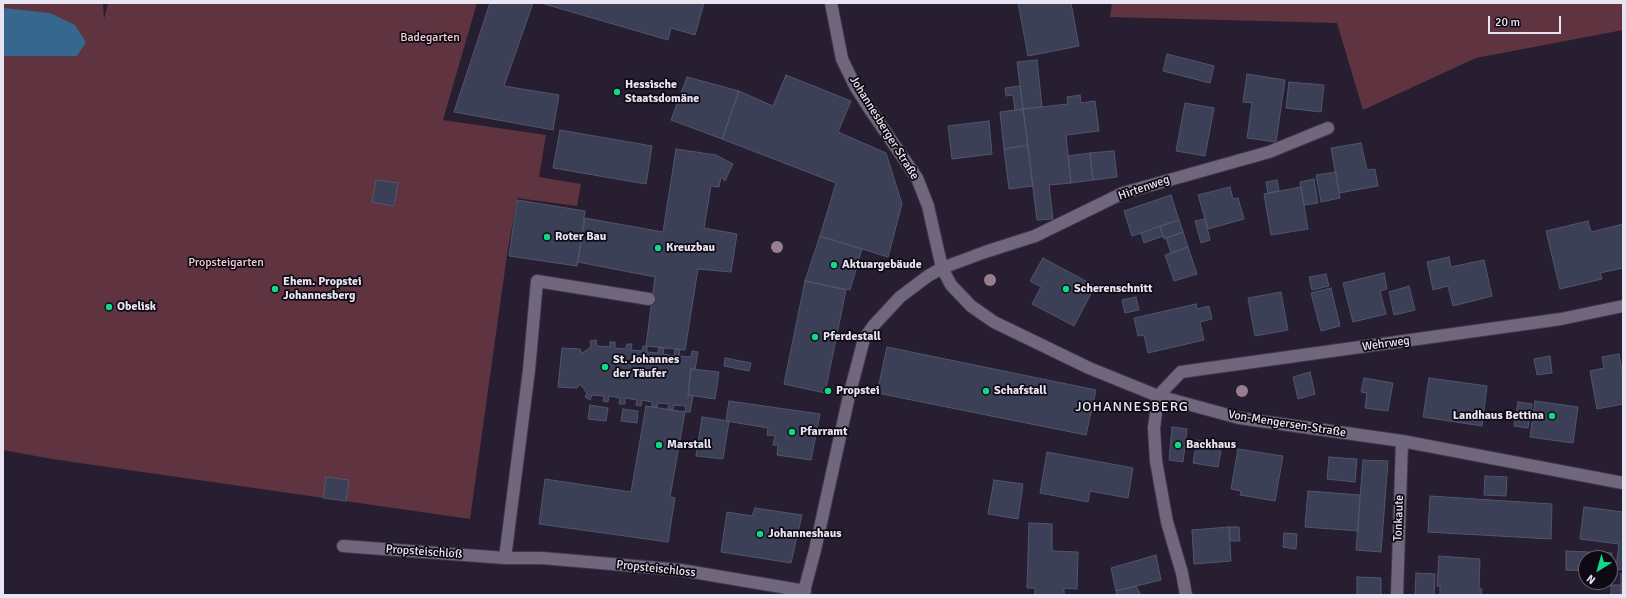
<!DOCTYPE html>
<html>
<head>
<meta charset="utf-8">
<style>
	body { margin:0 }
	#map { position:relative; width:1626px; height:598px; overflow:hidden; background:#271e32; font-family:Signika,sans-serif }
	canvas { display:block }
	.frame { position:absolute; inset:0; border:4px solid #e9e4f1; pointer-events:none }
	.north { position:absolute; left:1578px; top:550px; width:40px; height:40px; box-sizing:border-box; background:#0e0a13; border:1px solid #66616c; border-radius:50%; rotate:217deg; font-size:11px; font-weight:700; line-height:16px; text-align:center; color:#e9e4f1 }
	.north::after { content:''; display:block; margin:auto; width:14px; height:18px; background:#10d98a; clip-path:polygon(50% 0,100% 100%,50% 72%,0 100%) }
	.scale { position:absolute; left:1488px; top:16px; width:73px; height:18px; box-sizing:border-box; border:2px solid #e9e4f1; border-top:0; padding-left:5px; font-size:12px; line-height:14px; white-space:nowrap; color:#e9e4f1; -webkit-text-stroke:3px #0e0a13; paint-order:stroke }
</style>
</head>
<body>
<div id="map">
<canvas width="1626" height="598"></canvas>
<div class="frame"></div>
<div class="north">N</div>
<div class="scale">20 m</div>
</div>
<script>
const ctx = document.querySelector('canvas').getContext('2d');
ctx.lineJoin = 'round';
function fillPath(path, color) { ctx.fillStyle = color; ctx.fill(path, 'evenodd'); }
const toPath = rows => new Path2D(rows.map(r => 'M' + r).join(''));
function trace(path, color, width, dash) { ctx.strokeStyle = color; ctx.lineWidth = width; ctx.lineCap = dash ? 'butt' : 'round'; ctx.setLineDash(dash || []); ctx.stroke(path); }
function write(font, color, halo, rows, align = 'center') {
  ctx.font = font + ' Signika,sans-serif'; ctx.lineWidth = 3.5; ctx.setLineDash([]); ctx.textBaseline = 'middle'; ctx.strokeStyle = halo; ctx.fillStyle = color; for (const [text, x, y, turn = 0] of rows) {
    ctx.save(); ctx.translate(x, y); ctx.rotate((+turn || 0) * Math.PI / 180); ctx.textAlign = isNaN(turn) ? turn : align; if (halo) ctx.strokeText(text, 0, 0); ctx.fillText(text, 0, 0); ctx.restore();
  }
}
const green = toPath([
	[3,3,103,3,104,19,108,3,477,3,443,120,546,135,539,177,581,184,577,206,517,198,507,255,470,519,52,459,3,450],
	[1112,3,1623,3,1623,30,1476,58,1363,110,1337,23,1110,17]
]);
const water = toPath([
	[3,8,50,13,75,25,86,42,77,56,3,56]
]);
const building = toPath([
	[490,3,533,3,504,86,559,95,553,130,454,112,490,3],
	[541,3,704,3,695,35,671,28,668,40,541,3],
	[1018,3,1071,3,1079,46,1028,56,1018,3],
	[1167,54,1214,66,1210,83,1163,71,1167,54],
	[1037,60,1042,107,1023,109,1017,62,1037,60],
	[1247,74,1285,80,1276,142,1247,138,1252,103,1243,102,1247,74],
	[786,75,851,101,838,132,886,153,902,204,888,257,820,236,836,183,722,139,739,91,773,106,786,75],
	[687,77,739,91,722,139,671,120,687,77],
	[1289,82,1324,85,1321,112,1286,108,1289,82],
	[1020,86,1023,109,1015,110,1013,95,1006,96,1005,88,1020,86],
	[1080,95,1081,103,1095,101,1099,131,1066,135,1071,183,1049,185,1053,219,1037,220,1023,109,1068,104,1067,97,1080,95],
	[1185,103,1214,108,1205,156,1176,151,1185,103],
	[1023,109,1028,145,1004,149,1000,112,1023,109],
	[989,121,992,154,952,159,948,126,989,121],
	[560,130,652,146,646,184,553,168,560,130],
	[1361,143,1367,170,1375,169,1378,186,1339,193,1331,148,1361,143],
	[1028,145,1033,186,1009,189,1004,149,1028,145],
	[676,149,716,155,733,164,725,181,721,177,719,187,711,186,704,228,737,234,731,272,698,269,685,350,646,346,655,277,578,262,585,218,663,232,676,149],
	[1114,151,1117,177,1093,180,1090,153,1114,151],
	[1090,153,1093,180,1071,183,1068,156,1090,153],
	[1336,172,1340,198,1321,202,1316,175,1336,172],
	[1314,179,1318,203,1304,205,1300,182,1314,179],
	[376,180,398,183,394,206,372,202,376,180],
	[1277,180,1279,191,1268,193,1266,182,1277,180],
	[1230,187,1233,199,1238,198,1244,219,1208,229,1198,195,1230,187],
	[1301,187,1308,229,1271,235,1264,194,1301,187],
	[1171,195,1179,220,1132,236,1124,211,1171,195],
	[517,200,585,211,577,266,509,256,517,200],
	[1205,219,1210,240,1201,243,1195,221,1205,219],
	[1179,220,1183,232,1164,239,1160,226,1179,220],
	[1588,221,1591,232,1623,224,1623,268,1600,273,1602,279,1560,289,1546,231,1588,221],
	[1160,226,1163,236,1144,243,1141,233,1160,226],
	[1183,232,1188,247,1171,253,1166,238,1183,232],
	[820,236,862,249,850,290,805,281,820,236],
	[1188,247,1197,274,1174,281,1165,255,1188,247],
	[1449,257,1451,267,1484,260,1492,296,1453,306,1448,286,1433,290,1427,262,1449,257],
	[1043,258,1095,286,1074,326,1032,304,1041,287,1030,281,1043,258],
	[1384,273,1387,289,1380,291,1386,314,1353,322,1343,283,1384,273],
	[1326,274,1329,286,1312,290,1309,277,1326,274],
	[805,281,846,290,825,393,784,384,805,281],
	[1409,286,1415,310,1394,315,1389,292,1409,286],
	[1331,288,1340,326,1321,331,1311,293,1331,288],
	[1281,292,1288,330,1255,336,1248,298,1281,292],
	[1136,297,1139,310,1125,313,1122,300,1136,297],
	[1196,304,1197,309,1209,306,1212,319,1200,322,1204,340,1148,353,1144,335,1138,336,1134,318,1196,304],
	[596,340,597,346,610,347,610,342,615,342,615,348,626,349,627,344,632,344,631,350,642,351,643,346,647,346,647,352,658,353,659,347,664,348,663,354,674,356,675,349,680,349,679,356,691,357,692,351,698,352,695,369,691,369,688,395,693,396,690,412,685,412,686,406,674,405,673,410,668,409,669,404,658,403,657,407,652,407,652,402,642,400,641,406,636,405,637,400,625,398,625,404,619,404,620,398,609,396,608,402,603,401,604,396,592,395,590,400,585,397,587,393,580,384,577,388,558,387,562,348,580,349,582,353,591,347,590,341,596,340],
	[887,347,1096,390,1086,435,877,393,887,347],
	[1619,354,1623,376,1623,404,1597,409,1590,371,1604,368,1602,357,1619,354],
	[1550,356,1552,373,1537,375,1534,359,1550,356],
	[725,358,751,363,749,371,724,366,725,358],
	[691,369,719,372,715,399,688,395,691,369],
	[1310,372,1315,394,1298,399,1293,377,1310,372],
	[1364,378,1393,383,1388,411,1365,408,1367,393,1361,392,1364,378],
	[1429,378,1487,386,1482,426,1423,417,1429,378],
	[729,401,820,414,811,460,777,455,778,445,773,445,775,436,767,435,768,428,726,421,729,401],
	[1535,401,1578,407,1573,443,1530,437,1535,401],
	[1518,402,1532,404,1528,428,1514,426,1518,402],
	[590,405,608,408,606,421,588,419,590,405],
	[646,406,685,412,670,497,675,498,668,542,539,524,545,479,631,492,646,406],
	[623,409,638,411,637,423,621,421,623,409],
	[702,417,729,421,723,459,696,456,702,417],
	[1172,427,1187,429,1183,462,1169,460,1172,427],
	[1197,440,1222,444,1218,467,1193,463,1197,440],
	[1238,449,1283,456,1275,501,1240,495,1241,491,1231,489,1238,449],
	[1047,452,1133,468,1128,498,1090,491,1088,502,1040,493,1047,452],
	[1329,457,1357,459,1355,482,1327,479,1329,457],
	[1363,460,1388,461,1381,552,1356,550,1363,460],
	[1485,476,1507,477,1506,496,1484,495,1485,476],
	[326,477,349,480,346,501,323,498,326,477],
	[994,480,1023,484,1018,519,988,514,994,480],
	[1308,491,1360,495,1358,531,1305,527,1308,491],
	[1430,496,1552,504,1551,539,1428,532,1430,496],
	[1584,507,1623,512,1623,570,1616,569,1619,544,1580,539,1584,507],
	[755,508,802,515,791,563,721,552,727,512,752,516,755,508],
	[1029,523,1052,524,1052,551,1078,552,1077,589,1064,588,1064,595,1035,595,1035,588,1027,588,1029,523],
	[1229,527,1231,561,1194,564,1192,530,1229,527],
	[1229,527,1239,527,1240,541,1230,541,1229,527],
	[1284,533,1297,534,1296,549,1283,547,1284,533],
	[1566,551,1612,553,1611,573,1610,558,1586,558,1586,571,1566,570,1566,551],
	[1156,555,1161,580,1116,591,1111,568,1156,555],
	[1439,556,1480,559,1479,588,1482,589,1481,595,1440,595,1440,586,1437,586,1439,556],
	[1416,573,1435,574,1434,595,1415,595,1416,573],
	[1621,574,1623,574,1623,593,1621,593,1621,574],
	[1357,577,1381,578,1381,595,1357,595,1357,577],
	[1611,585,1621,585,1621,595,1611,595,1611,585],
	[1136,586,1141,595,1117,595,1116,591,1136,586]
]);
const minor = toPath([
	[831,3,842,59,855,86,869,108,917,178,928,206,942,268,951,285,971,306,994,322,1089,368,1158,396,1239,418,1402,441,1623,483],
	[1158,396,1181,372,1561,319,1623,306],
	[1158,396,1154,428,1156,461,1167,522,1182,573,1186,595],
	[343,546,505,558,542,558,681,570,805,591],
	[505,558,529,370,537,281,649,299],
	[803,595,815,550,849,396,864,339,874,325,900,297,928,276,942,268,985,252,1035,236,1123,193,1269,152,1328,128],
	[1397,595,1402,441]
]);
const trees = [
	[777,247],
	[990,280],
	[1242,391]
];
const markers = [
	[617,92,4,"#10d98a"],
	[547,237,4,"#10d98a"],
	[658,248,4,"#10d98a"],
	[834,265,4,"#10d98a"],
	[275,289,4,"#10d98a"],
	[1066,289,4,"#10d98a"],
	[109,307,4,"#10d98a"],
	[815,337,4,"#10d98a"],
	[605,367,4,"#10d98a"],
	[828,391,4,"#10d98a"],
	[986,391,4,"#10d98a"],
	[1552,416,4,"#10d98a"],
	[792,432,4,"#10d98a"],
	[659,445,4,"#10d98a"],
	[1178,445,4,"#10d98a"],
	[760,534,4,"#10d98a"]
];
const parkNames = [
	["Badegarten",430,38],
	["Propsteigarten",226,263]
];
const poiNames = [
	["Hessische",625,85],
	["Staatsdomäne",625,99],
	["Roter Bau",555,237],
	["Kreuzbau",666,248],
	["Aktuargebäude",842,265],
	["Ehem. Propstei",283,282],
	["Johannesberg",283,296],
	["Scherenschnitt",1074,289],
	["Obelisk",117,307],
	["Pferdestall",823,337],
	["St. Johannes",613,360],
	["der Täufer",613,374],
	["Propstei",836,391],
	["Schafstall",994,391],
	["Landhaus Bettina",1544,416,"right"],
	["Pfarramt",800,432],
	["Marstall",667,445],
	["Backhaus",1186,445],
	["Johanneshaus",768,534]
];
const streetNames = [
	["Johannesberger Straße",884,128,58],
	["Hirtenweg",1144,188,-19],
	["Wehrweg",1386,344,-8],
	["Von-Mengersen-Straße",1287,424,9],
	["Tonkaute",1399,518,-88],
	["Propsteischloß",424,552,4],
	["Propsteischloss",656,569,6]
];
const quarterNames = [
	["JOHANNESBERG",1132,407]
];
fillPath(green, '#5f3440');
fillPath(water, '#36678f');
fillPath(building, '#3b4057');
trace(building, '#50566d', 1);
trace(minor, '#403849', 14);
trace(minor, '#70667e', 12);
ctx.fillStyle = '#987e8d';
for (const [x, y] of trees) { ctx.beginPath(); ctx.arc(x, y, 6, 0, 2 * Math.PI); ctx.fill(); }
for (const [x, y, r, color] of markers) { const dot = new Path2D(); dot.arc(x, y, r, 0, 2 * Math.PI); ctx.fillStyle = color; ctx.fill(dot); trace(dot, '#0e0a13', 1.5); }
write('12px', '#f4cdd7', '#0e0a13', parkNames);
write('bold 12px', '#e9e4f1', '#0e0a13', poiNames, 'left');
write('12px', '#e9e4f1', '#0e0a13', streetNames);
ctx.letterSpacing = '1px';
write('14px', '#e9e4f1', '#0e0a13', quarterNames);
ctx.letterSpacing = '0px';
</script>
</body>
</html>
